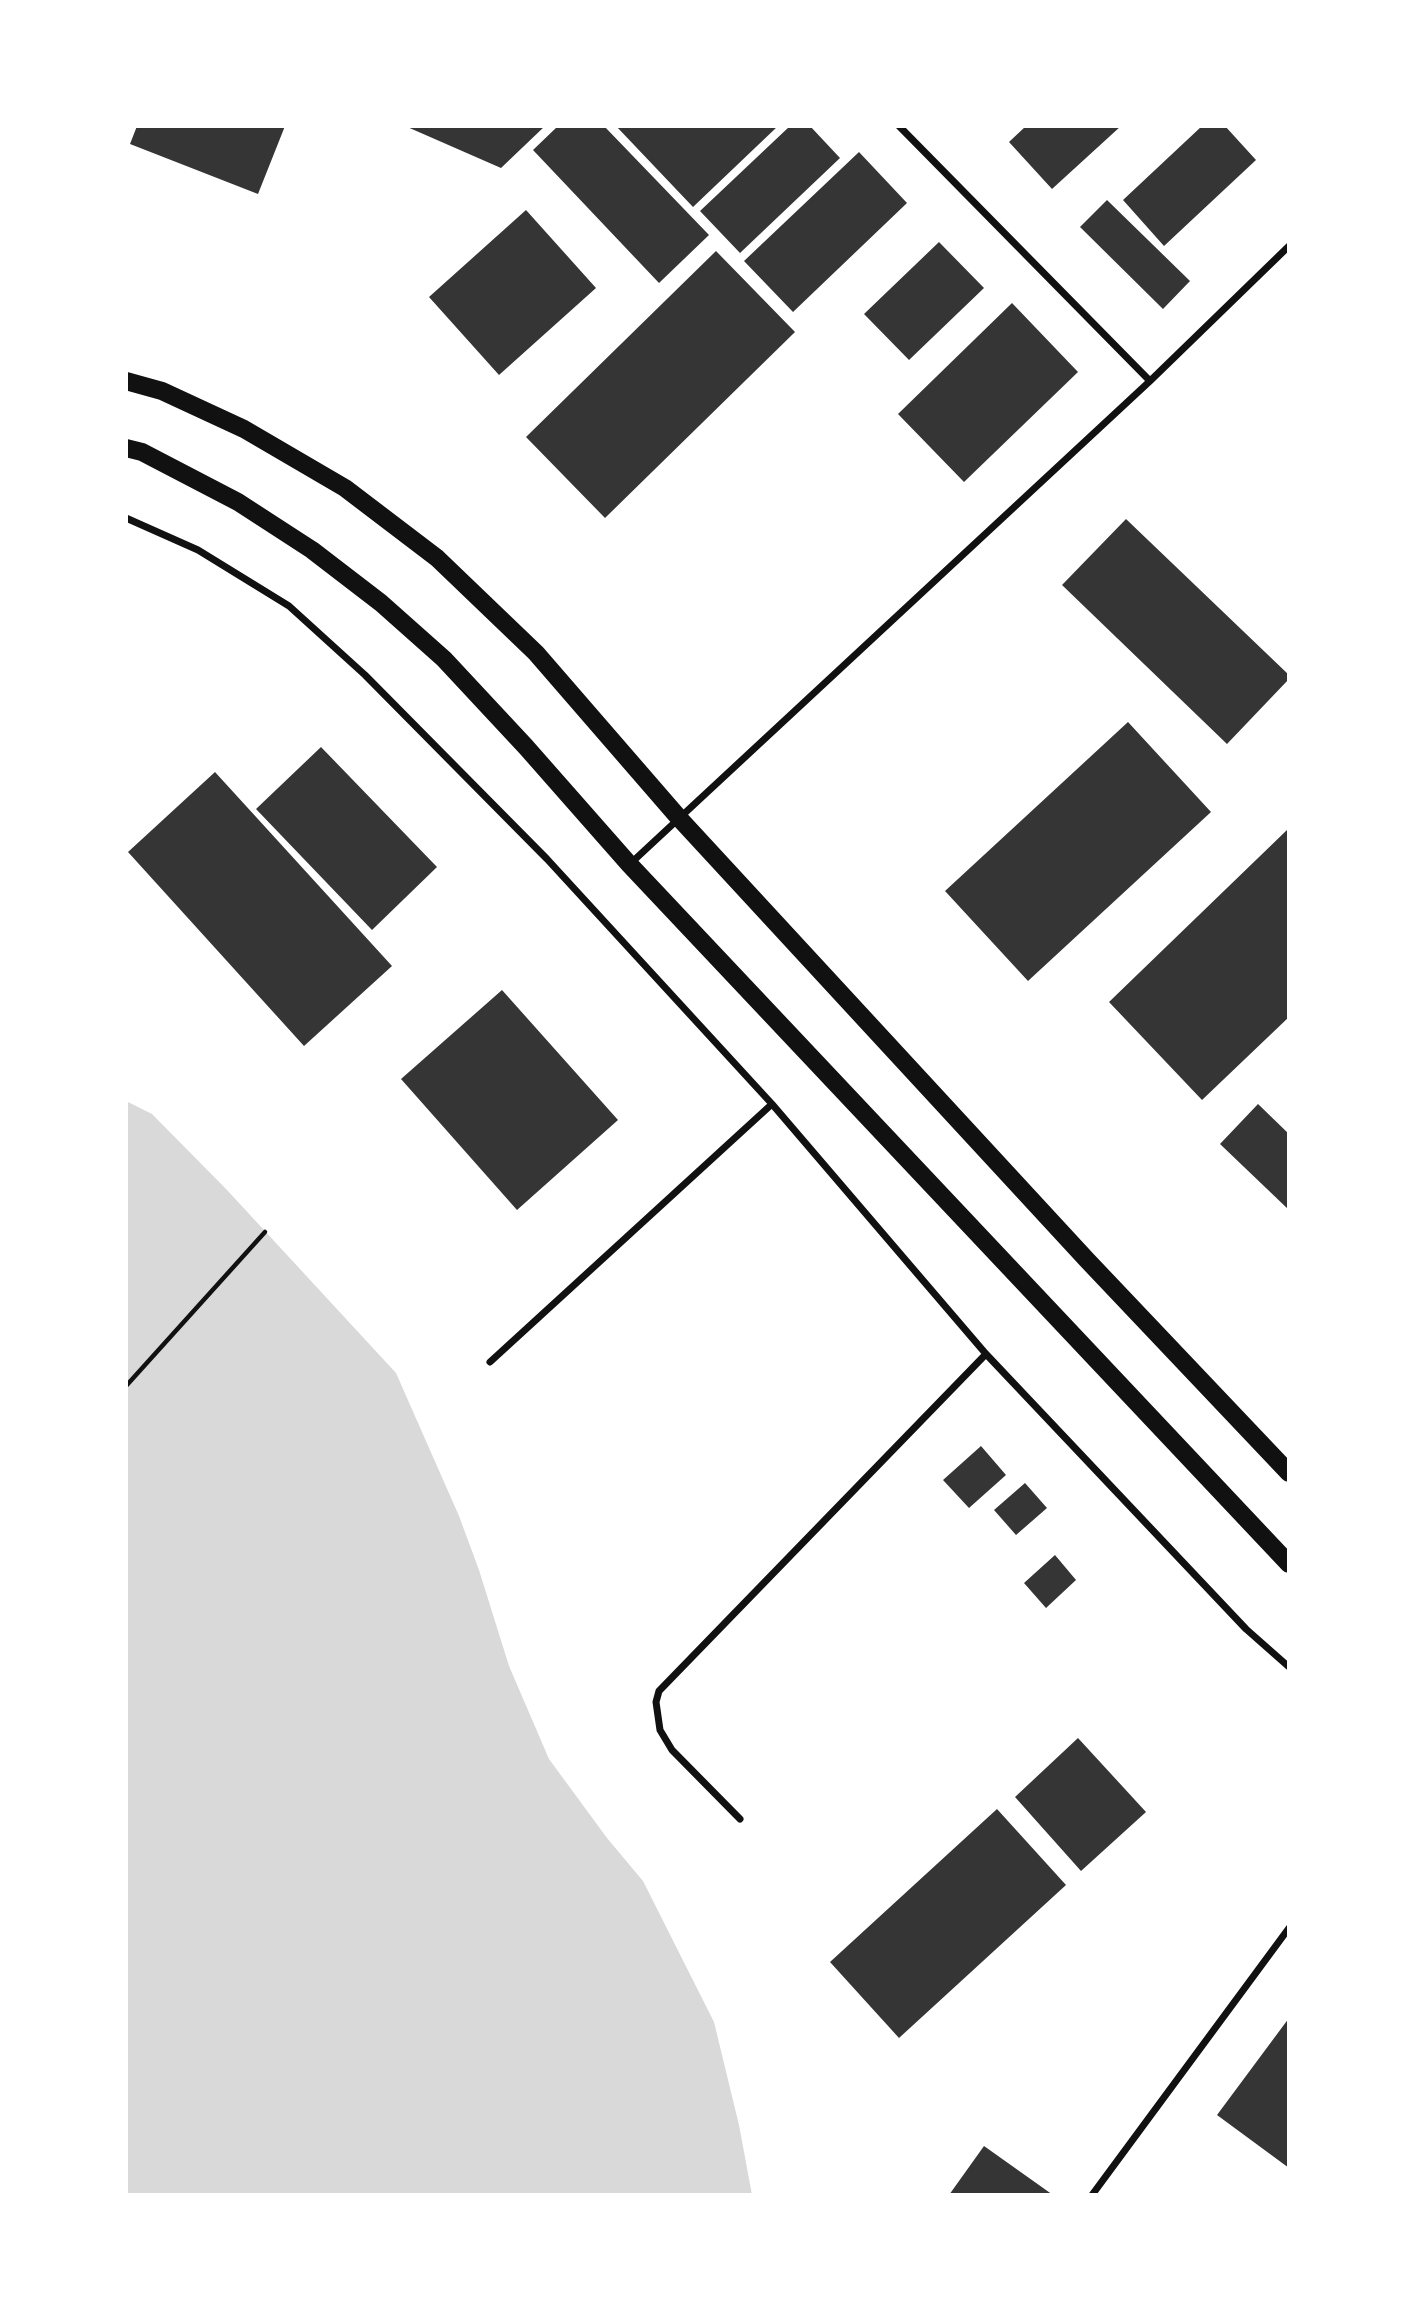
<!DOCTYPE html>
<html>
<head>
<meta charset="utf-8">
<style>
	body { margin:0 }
	#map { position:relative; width:1415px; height:2321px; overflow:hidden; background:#fff; font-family:"Noto Sans",sans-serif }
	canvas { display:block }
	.frame { position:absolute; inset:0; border:128px solid #fff; pointer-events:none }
</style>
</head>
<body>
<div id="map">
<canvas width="1415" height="2321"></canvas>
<div class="frame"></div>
</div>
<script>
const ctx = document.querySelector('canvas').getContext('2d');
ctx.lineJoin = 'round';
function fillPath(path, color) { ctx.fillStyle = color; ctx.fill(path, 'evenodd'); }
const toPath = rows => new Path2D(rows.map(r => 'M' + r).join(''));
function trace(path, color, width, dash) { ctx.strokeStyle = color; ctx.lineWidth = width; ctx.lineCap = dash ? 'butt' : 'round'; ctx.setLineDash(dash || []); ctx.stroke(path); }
const water = toPath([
	[126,1101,152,1114,227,1190,396,1373,459,1516,479,1570,509,1666,549,1759,607,1838,643,1881,714,2022,739,2125,752,2195,126,2195]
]);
const building = toPath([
	[137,126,285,126,258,194,130,144],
	[405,126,545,126,501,168],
	[558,126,604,126,709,235,659,283,533,150],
	[616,126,778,126,693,207],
	[790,126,810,126,840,158,740,253,700,211],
	[1026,126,1121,126,1052,189,1009,142],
	[1202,126,1225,126,1256,160,1164,246,1123,200],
	[859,152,907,203,793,312,744,261],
	[1107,200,1190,281,1163,309,1080,227],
	[526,210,596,288,499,375,429,297],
	[939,242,984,288,909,360,864,314],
	[716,251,795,332,605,518,526,437],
	[1012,303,1078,372,964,482,898,414],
	[1126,519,1289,675,1289,679,1227,744,1062,585],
	[1128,722,1211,812,1028,981,945,891],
	[321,747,437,867,372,930,256,809],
	[215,772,392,966,304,1046,128,852],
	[1287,830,1289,832,1289,1017,1202,1100,1109,1002],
	[502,990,618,1120,517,1210,401,1079],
	[1258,1104,1289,1134,1289,1210,1220,1144],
	[981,1446,1006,1475,969,1508,943,1480],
	[1025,1483,1047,1508,1016,1535,994,1510],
	[1055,1555,1076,1580,1046,1608,1024,1583],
	[1078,1738,1146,1812,1081,1871,1015,1797],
	[997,1809,1066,1885,899,2038,830,1962],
	[1289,2018,1289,2168,1217,2115],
	[984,2146,1053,2195,949,2195]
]);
const path = toPath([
	[126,1386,265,1232]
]);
const minor = toPath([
	[899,126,1150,381],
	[126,518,198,550,289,606,365,675,547,859,772,1104,986,1354,1246,1629,1289,1667],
	[631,863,1150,381,1289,246],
	[490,1362,772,1104],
	[740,1819,672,1750,660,1730,656,1702,659,1691,986,1354],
	[1092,2195,1289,1928]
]);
const primary = toPath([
	[126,381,162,391,244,429,345,488,437,558,536,653,679,818,1087,1260,1289,1473],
	[126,448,142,452,238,502,312,550,381,603,444,659,526,747,629,864,1289,1564]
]);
fillPath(water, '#d9d9d9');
fillPath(building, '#353535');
trace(path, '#111', 4.5);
trace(minor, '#111', 7);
trace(primary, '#111', 18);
</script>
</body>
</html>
